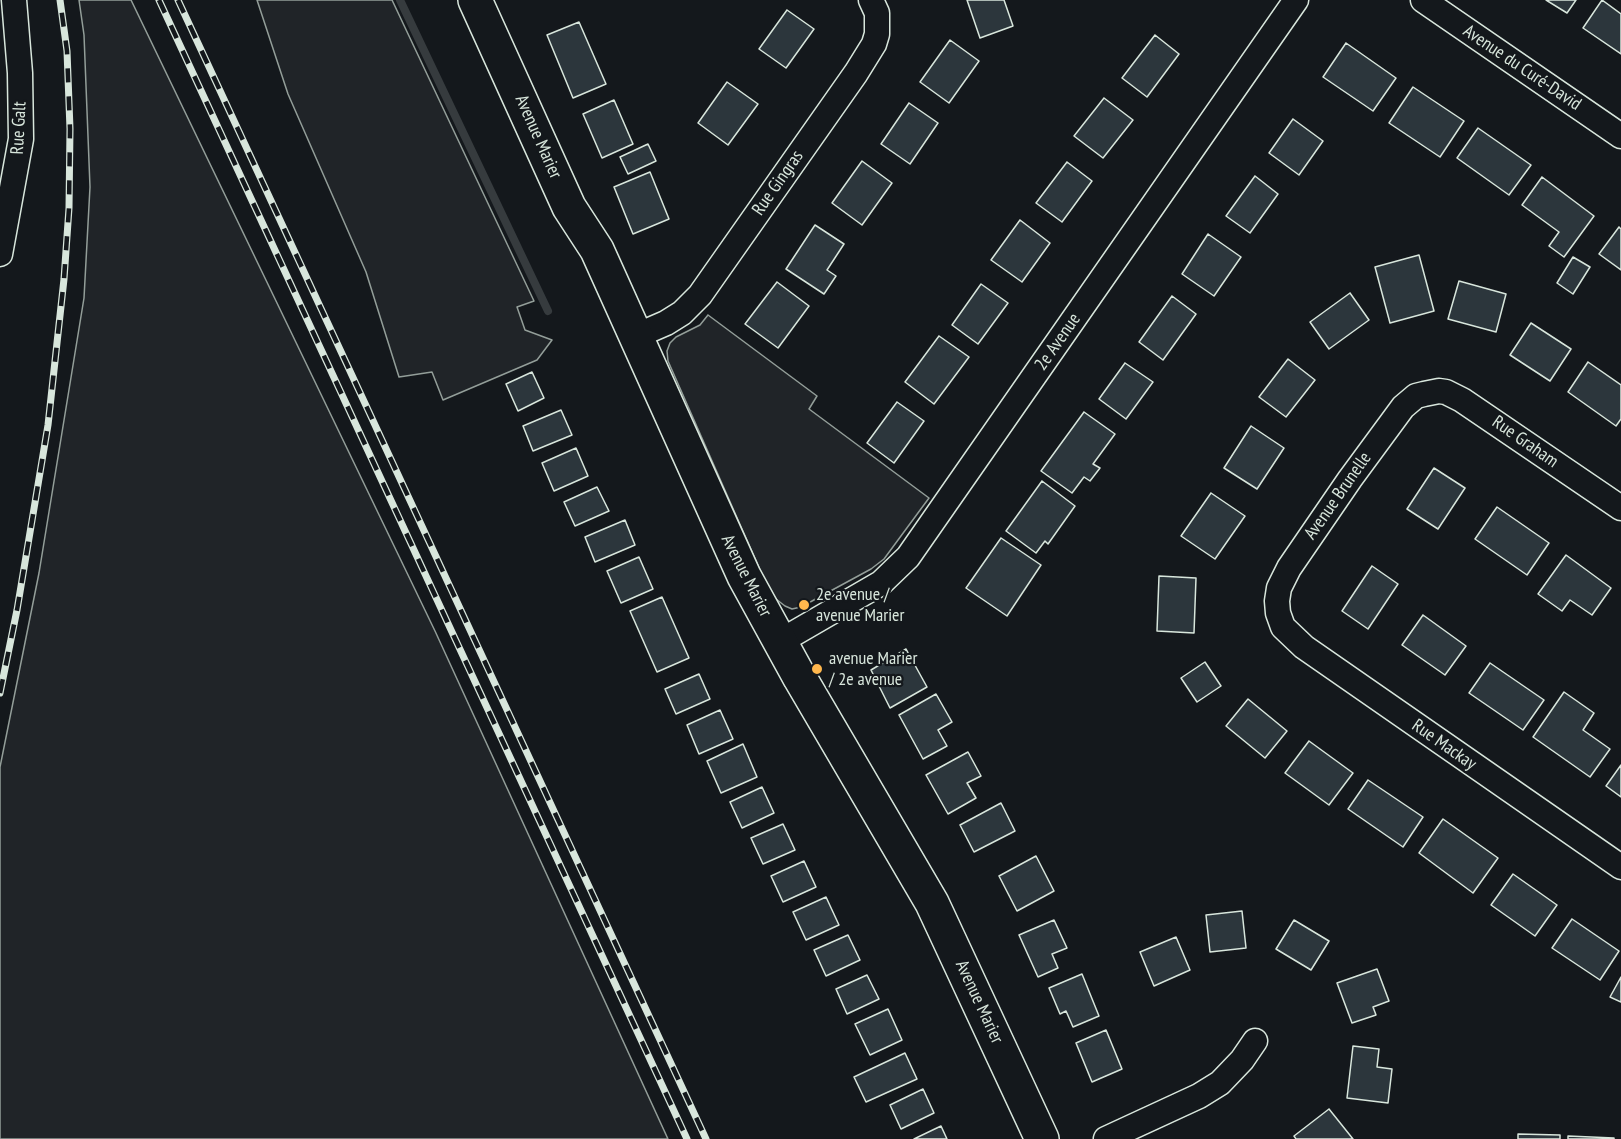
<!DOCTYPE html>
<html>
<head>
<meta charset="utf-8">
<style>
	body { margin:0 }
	canvas { display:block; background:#14181c }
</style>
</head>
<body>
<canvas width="1621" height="1139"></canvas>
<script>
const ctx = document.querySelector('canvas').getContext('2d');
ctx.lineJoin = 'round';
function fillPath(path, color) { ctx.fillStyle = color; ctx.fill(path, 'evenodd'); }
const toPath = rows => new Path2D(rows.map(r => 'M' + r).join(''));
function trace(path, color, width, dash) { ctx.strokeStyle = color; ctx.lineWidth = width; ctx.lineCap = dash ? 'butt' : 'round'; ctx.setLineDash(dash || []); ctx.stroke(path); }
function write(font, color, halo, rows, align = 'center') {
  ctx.font = font + ' "PT Sans Narrow",sans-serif'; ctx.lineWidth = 4.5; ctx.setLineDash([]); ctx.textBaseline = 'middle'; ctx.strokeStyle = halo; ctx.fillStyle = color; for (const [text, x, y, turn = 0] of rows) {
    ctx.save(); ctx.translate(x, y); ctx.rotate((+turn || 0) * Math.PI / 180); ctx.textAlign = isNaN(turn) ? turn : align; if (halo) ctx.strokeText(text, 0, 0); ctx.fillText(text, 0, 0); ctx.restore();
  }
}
const green = toPath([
	[79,0,131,0,435,631,668,1139,0,1139,0,767,39,573,84,298,90,187,84,35,79,0],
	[257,0,392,0,534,301,517,307,525,330,552,340,537,360,443,400,432,372,399,377,366,272,288,94,257,0],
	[708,315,817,396,809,409,929,498,884,559,871,569,801,607,792,609,785,606,776,599,768,588,668,361,667,351,670,343,676,337,700,325,708,315]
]);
const stream = toPath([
	[400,0,548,311]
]);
const building = toPath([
	[967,0,1004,0,1013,26,980,38,967,0],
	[1546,0,1576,0,1567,13,1546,0],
	[1602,0,1621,14,1621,54,1583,28,1602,0],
	[787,10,814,29,786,68,759,49,787,10],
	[579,22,606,84,573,98,547,35,579,22],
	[1155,35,1179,54,1147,97,1122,78,1155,35],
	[950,40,979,61,949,103,920,82,950,40],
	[1346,43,1396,78,1373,111,1323,77,1346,43],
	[727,82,758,104,728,145,698,123,727,82],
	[1413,87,1464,121,1440,157,1389,123,1413,87],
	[1104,98,1133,120,1103,158,1074,136,1104,98],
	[614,100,633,144,602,158,583,114,614,100],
	[909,103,938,123,910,164,881,144,909,103],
	[1293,119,1323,141,1299,175,1269,153,1293,119],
	[1478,128,1531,165,1509,195,1457,158,1478,128],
	[648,144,656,161,628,174,620,157,648,144],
	[862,161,892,183,862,225,832,203,862,161],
	[1067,162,1092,181,1062,222,1036,203,1067,162],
	[650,172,669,219,633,234,614,187,650,172],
	[1255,176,1278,194,1250,233,1226,216,1255,176],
	[1542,177,1594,216,1564,257,1549,246,1559,232,1522,205,1542,177],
	[1020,220,1050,243,1022,282,991,260,1020,220],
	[815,225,844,244,827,270,836,276,824,294,786,269,815,225],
	[1619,227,1621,229,1621,270,1599,254,1619,227],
	[1208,234,1241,257,1214,296,1182,274,1208,234],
	[1419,255,1434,311,1390,323,1375,267,1419,255],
	[1573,257,1590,267,1573,294,1557,283,1573,257],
	[1459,281,1506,294,1496,332,1448,319,1459,281],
	[777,282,809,306,778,348,745,324,777,282],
	[981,284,1008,303,978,344,952,325,981,284],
	[1350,293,1369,320,1329,349,1310,322,1350,293],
	[1172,296,1196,314,1163,360,1139,342,1172,296],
	[1531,323,1571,349,1550,381,1510,355,1531,323],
	[939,336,969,357,934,404,905,382,939,336],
	[1288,359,1315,380,1286,417,1259,397,1288,359],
	[1588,362,1621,385,1621,419,1616,426,1568,392,1588,362],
	[1125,363,1153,382,1126,419,1099,399,1125,363],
	[532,372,544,398,518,411,506,384,532,372],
	[897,402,924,421,894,463,867,443,897,402],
	[561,410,572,435,533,451,523,426,561,410],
	[1084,412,1115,434,1093,464,1100,468,1090,481,1084,477,1072,493,1041,471,1084,412],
	[1251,426,1284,448,1257,489,1224,468,1251,426],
	[576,448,588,476,554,491,542,463,576,448],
	[1434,468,1465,488,1438,529,1407,509,1434,468],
	[1042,481,1075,506,1048,544,1045,541,1036,553,1006,531,1042,481],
	[597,487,609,511,575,526,564,502,597,487],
	[1211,493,1245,516,1215,559,1181,536,1211,493],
	[1497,507,1549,543,1527,575,1475,539,1497,507],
	[625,520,635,545,595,562,585,537,625,520],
	[1001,538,1041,565,1007,616,966,588,1001,538],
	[1566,555,1611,588,1592,615,1570,600,1562,611,1538,594,1566,555],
	[639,557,653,589,621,603,607,571,639,557],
	[1372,566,1398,584,1368,629,1342,611,1372,566],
	[1159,576,1196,578,1194,633,1157,631,1159,576],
	[662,597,689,658,657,672,630,611,662,597],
	[1423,615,1466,646,1445,675,1402,645,1423,615],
	[906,649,927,687,890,708,871,670,906,649],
	[1205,662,1221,686,1197,702,1181,678,1205,662],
	[1490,663,1544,700,1523,730,1469,693,1490,663],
	[699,674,710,699,676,714,665,689,699,674],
	[1564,692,1594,713,1583,730,1610,749,1590,777,1533,737,1564,692],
	[936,694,952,722,938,730,947,746,923,759,899,715,936,694],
	[1248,699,1287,731,1265,758,1226,726,1248,699],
	[720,710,733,739,699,754,687,725,720,710],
	[1309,741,1353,773,1329,805,1285,773,1309,741],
	[743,744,757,777,721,793,707,761,743,744],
	[968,752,981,776,967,783,976,798,948,814,926,775,968,752],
	[1621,765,1621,797,1606,786,1621,765],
	[1368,780,1423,817,1403,847,1348,809,1368,780],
	[762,787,774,813,742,828,730,802,762,787],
	[1001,803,1015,831,974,852,960,825,1001,803],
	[1443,819,1498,858,1473,893,1419,853,1443,819],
	[783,824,795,850,763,864,751,838,783,824],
	[1036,856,1054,891,1017,911,999,876,1036,856],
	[804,861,816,887,783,902,771,876,804,861],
	[1513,874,1557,905,1535,936,1491,905,1513,874],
	[826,897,839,925,806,940,793,912,826,897],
	[1242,911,1246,948,1210,952,1206,915,1242,911],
	[1572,919,1619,951,1600,980,1552,948,1572,919],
	[1054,920,1067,948,1052,954,1058,968,1038,977,1019,935,1054,920],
	[1294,920,1329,941,1311,970,1276,949,1294,920],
	[848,935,860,960,826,976,814,950,848,935],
	[1176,937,1190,970,1154,986,1140,952,1176,937],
	[1377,969,1389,1001,1373,1007,1376,1015,1352,1023,1337,983,1377,969],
	[1082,974,1099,1016,1073,1027,1066,1011,1060,1014,1049,988,1082,974],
	[867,975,879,999,847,1014,836,989,867,975],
	[1621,977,1621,1002,1610,997,1621,977],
	[888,1009,902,1040,870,1055,855,1024,888,1009],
	[1106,1030,1122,1069,1092,1082,1076,1043,1106,1030],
	[1353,1046,1379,1049,1377,1067,1392,1069,1388,1103,1347,1098,1353,1046],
	[905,1053,917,1079,866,1102,854,1077,905,1053],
	[923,1089,934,1113,901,1129,890,1105,923,1089],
	[1329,1109,1353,1139,1296,1139,1294,1136,1329,1109],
	[941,1126,947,1139,914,1139,941,1126],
	[1518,1134,1560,1135,1560,1139,1518,1139,1518,1134],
	[1568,1136,1614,1138,1614,1139,1568,1139,1568,1136]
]);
const street = toPath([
	[1423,0,1621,136],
	[0,254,21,139,20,73,14,0],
	[636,336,666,323,682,313,700,295,856,73,874,44,877,34,877,13,871,0],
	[1621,508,1462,400,1446,392,1439,391,1424,394,1416,396,1403,407,1350,479,1289,568,1279,588,1277,601,1278,613,1283,627,1304,647,1621,867],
	[781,641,881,583,908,557,1296,0],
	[1106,1139,1199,1096,1220,1083,1242,1060,1255,1041]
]);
const secondary = toPath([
	[475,0,569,207,597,250,744,576,800,678,932,903,1042,1139]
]);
const rail = toPath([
	[159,0,687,1139],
	[178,0,706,1139],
	[0,693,17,610,48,425,64,279,69,208,70,129,67,51,60,0]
]);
const markers = [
	[804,605,6,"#ffb74d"],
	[817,669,6,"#ffb74d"]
];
const streetNames = [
	["Avenue du Curé-David",1522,68,34],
	["Rue Galt",19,128,-87],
	["Avenue Marier",538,137,66],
	["Rue Gingras",778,183,-55],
	["2e Avenue",1058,342,-55],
	["Rue Graham",1525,442,35],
	["Avenue Brunelle",1338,496,-55],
	["Avenue Marier",746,576,63],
	["Rue Mackay",1444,745,35],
	["Avenue Marier",979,1002,65]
];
const poiNames = [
	["2e avenue /",816,595],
	["avenue Marier",816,616],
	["avenue Marier",829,659],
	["/ 2e avenue",829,680]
];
fillPath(green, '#202428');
trace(green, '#939e99', 1.5);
trace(stream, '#363b3e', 8);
fillPath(building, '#2c363c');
trace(building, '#d8e6dc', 1.5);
trace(street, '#d8e6dc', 27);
trace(secondary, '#d8e6dc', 36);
trace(street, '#14181c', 24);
trace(secondary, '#14181c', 33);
trace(rail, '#d8e6dc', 7);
trace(rail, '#14181c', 4.5, [14]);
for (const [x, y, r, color] of markers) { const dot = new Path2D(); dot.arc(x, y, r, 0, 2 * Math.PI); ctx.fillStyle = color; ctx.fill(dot); trace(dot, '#14181c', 2); }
write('18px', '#d8e6dc', '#14181c', streetNames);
write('18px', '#d8e6dc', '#14181c', poiNames, 'left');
</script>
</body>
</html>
